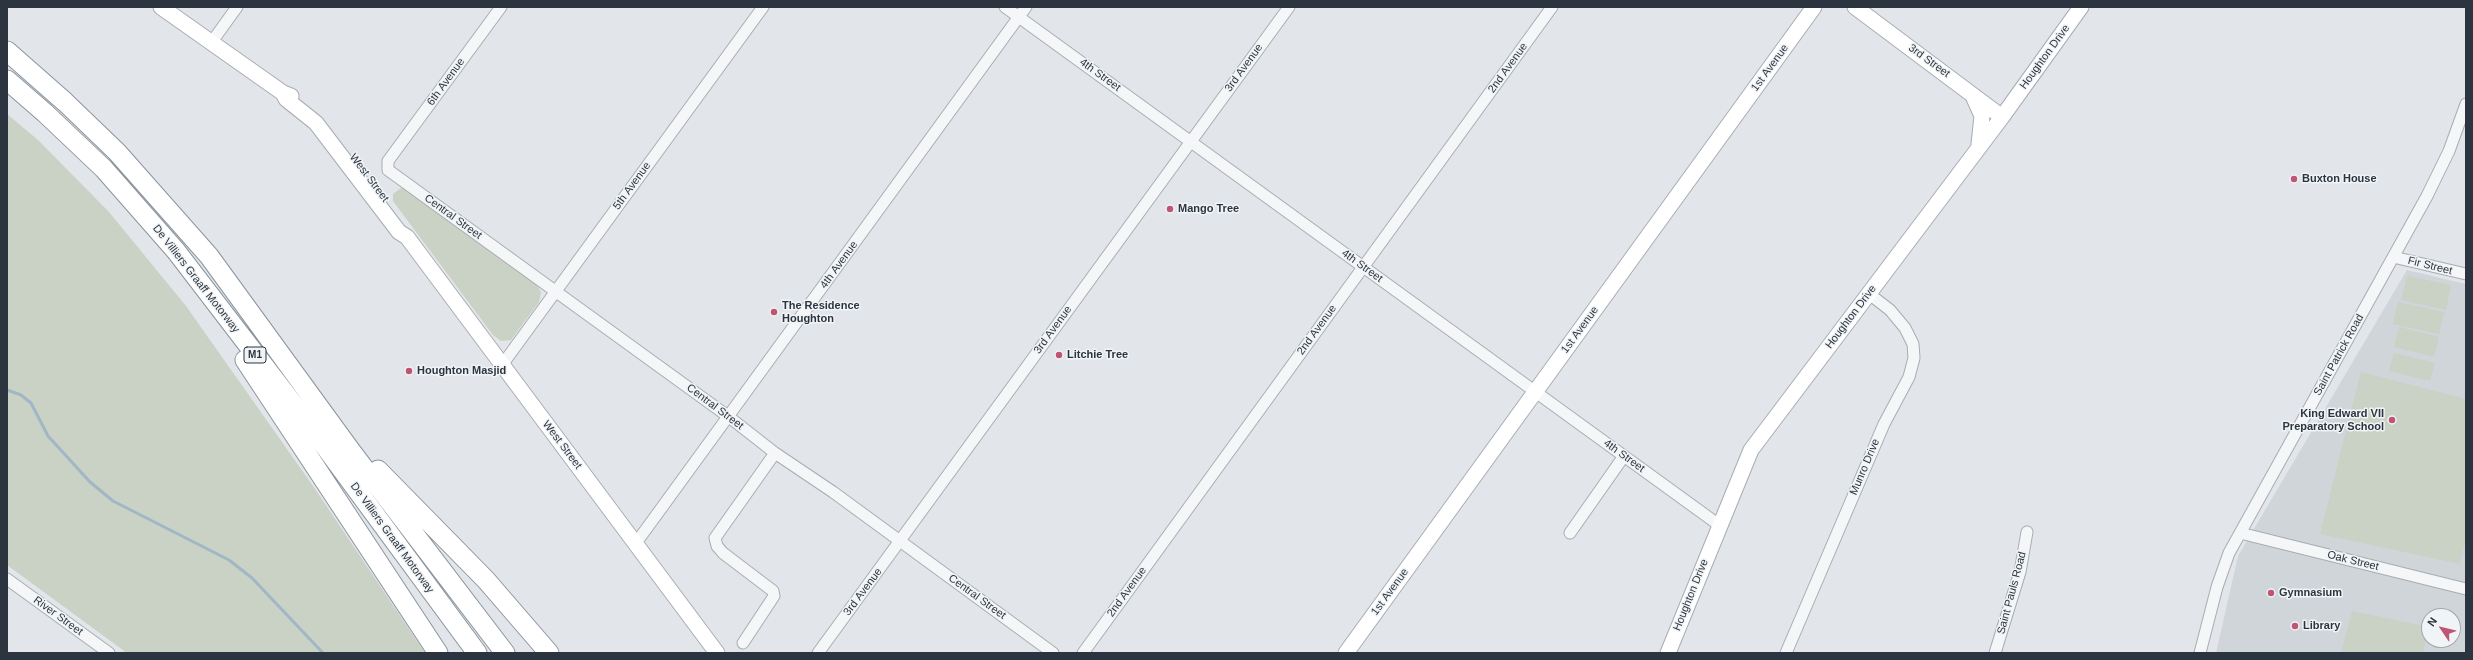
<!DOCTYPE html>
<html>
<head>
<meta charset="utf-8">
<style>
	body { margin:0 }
	#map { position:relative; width:2473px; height:660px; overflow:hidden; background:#e2e5e9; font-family:Helvetica,sans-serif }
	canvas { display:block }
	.frame { position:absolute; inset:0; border:8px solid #2c353f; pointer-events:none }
	.north { position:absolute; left:2421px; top:608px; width:40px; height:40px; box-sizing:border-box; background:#f1f4f6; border:1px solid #a2a8ad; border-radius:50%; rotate:305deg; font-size:11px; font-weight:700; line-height:16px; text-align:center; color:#2c353f }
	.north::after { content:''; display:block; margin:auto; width:14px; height:18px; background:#bf5574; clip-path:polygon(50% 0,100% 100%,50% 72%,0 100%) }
</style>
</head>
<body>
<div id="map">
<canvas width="2473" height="660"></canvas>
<div class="frame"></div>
<div class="north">N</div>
</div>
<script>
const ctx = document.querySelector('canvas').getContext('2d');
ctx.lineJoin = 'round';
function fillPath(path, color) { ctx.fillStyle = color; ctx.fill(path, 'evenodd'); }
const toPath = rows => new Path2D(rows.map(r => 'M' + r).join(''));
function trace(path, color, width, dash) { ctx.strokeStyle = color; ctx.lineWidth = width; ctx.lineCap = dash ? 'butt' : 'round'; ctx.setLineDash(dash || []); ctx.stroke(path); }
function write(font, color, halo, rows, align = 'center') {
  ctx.font = font + ' Helvetica,sans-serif'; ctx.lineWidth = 3; ctx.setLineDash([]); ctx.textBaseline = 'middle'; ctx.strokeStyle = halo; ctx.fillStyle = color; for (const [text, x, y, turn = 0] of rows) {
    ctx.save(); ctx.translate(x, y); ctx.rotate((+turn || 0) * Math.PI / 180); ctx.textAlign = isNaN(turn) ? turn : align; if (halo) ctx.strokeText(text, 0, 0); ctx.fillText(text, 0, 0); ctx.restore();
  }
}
const built = toPath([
	[2407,270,2466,284,2466,653,2216,653,2238,556],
	[2429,616,2453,616,2453,640,2429,640]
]);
const green = toPath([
	[7,114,38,140,109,212,186,306,313,486,425,653,127,653,7,565],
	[401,188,408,190,537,285,541,292,539,302,511,340,501,341,493,335,393,201,393,194],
	[2407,276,2451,285,2446,310,2401,300],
	[2398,302,2444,312,2439,334,2393,324],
	[2399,327,2439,337,2434,357,2394,347],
	[2394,353,2435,363,2430,381,2389,371],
	[2361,372,2466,399,2466,537,2460,564,2320,534],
	[2352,611,2429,627,2423,653,2341,653]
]);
const stream = toPath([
	[7,390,21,395,31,403,48,436,90,482,113,501,229,560,252,578,323,653]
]);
const street = toPath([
	[501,7,388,161,388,170,729,417,775,453,833,492,1053,653],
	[1005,7,1719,525],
	[211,43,237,7],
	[2393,257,2466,274],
	[502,365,763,7],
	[1570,533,1624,456],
	[2240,533,2466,589],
	[636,543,1026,7],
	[7,579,109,653],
	[743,643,774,596,773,591,723,553,717,546,715,538,775,453],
	[818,653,1289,7],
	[1083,653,1552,7],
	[1786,653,1884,424,1909,377,1914,358,1913,344,1905,328,1890,310,1868,293],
	[1995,653,2020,572,2027,532],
	[2200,653,2217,587,2229,553,2427,196,2449,151,2466,104]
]);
const secondary = toPath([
	[161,7,283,93,291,96],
	[1855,7,2002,117],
	[283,93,286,99,316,123,399,232,407,237,717,653],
	[1973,96,1982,116,1979,144],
	[1346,653,1814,7],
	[1668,653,1751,450,2002,117,2081,7]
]);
const highway = toPath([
	[7,51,65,102,117,152,209,256,351,451,505,653],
	[7,80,45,113,104,169,176,251,304,418,477,653],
	[245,360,438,653],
	[378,470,486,580,549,653]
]);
const markers = [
	[2294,179,4,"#bf5574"],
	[1170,209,4,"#bf5574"],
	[774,312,4,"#bf5574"],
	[1059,355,4,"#bf5574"],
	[409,371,4,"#bf5574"],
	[2392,420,4,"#bf5574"],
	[2271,593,4,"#bf5574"],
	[2295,626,4,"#bf5574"]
];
const shields = [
	[255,355,22]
];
const shieldNames = [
	["M1",255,355]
];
const streetNames = [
	["Houghton Drive",2045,57,-54],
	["3rd Street",1929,61,36],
	["3rd Avenue",1244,68,-54],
	["2nd Avenue",1508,68,-54],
	["1st Avenue",1770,68,-54],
	["4th Street",1100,75,36],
	["6th Avenue",446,82,-54],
	["West Street",369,178,53],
	["5th Avenue",632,186,-54],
	["Central Street",453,217,36],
	["4th Avenue",839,265,-54],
	["4th Street",1362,266,36],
	["Fir Street",2430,266,14],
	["De Villiers Graaff Motorway",196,279,52],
	["Houghton Drive",1851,317,-53],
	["3rd Avenue",1053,330,-54],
	["2nd Avenue",1317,330,-54],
	["1st Avenue",1580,330,-54],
	["Saint Patrick Road",2339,355,-61],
	["Central Street",715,407,37],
	["West Street",562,445,53],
	["4th Street",1624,456,36],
	["Munro Drive",1865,467,-67],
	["De Villiers Graaff Motorway",392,538,54],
	["Oak Street",2353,561,14],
	["3rd Avenue",863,592,-53],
	["2nd Avenue",1127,592,-54],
	["1st Avenue",1390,592,-54],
	["Saint Pauls Road",2012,593,-75],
	["Houghton Drive",1691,595,-68],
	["Central Street",977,597,36],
	["River Street",58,616,36]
];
const poiNames = [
	["Buxton House",2302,179],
	["Mango Tree",1178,209],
	["The Residence",782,306],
	["Houghton",782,319],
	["Litchie Tree",1067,355],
	["Houghton Masjid",417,371],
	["King Edward VII",2384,414,"right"],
	["Preparatory School",2384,427,"right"],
	["Gymnasium",2279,593],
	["Library",2303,626]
];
fillPath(built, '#d0d5da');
fillPath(green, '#c9d2c4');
trace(stream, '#a1b7c5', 3);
trace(street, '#a8adb3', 13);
trace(secondary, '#a8adb3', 17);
trace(highway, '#8b959e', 21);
trace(street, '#f4f6f7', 11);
trace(secondary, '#fff', 15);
trace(highway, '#fff', 19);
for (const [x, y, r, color] of markers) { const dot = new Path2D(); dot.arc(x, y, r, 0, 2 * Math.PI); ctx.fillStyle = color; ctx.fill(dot); trace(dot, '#f1f4f6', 1.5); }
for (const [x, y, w] of shields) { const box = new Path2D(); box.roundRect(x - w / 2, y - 8, w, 16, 3); ctx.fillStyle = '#f1f4f6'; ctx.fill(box); trace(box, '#2c353f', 1); }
write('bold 10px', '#2c353f', null, shieldNames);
write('11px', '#2c353f', '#f1f4f6', streetNames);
write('bold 11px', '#2c353f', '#f1f4f6', poiNames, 'left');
</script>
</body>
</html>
